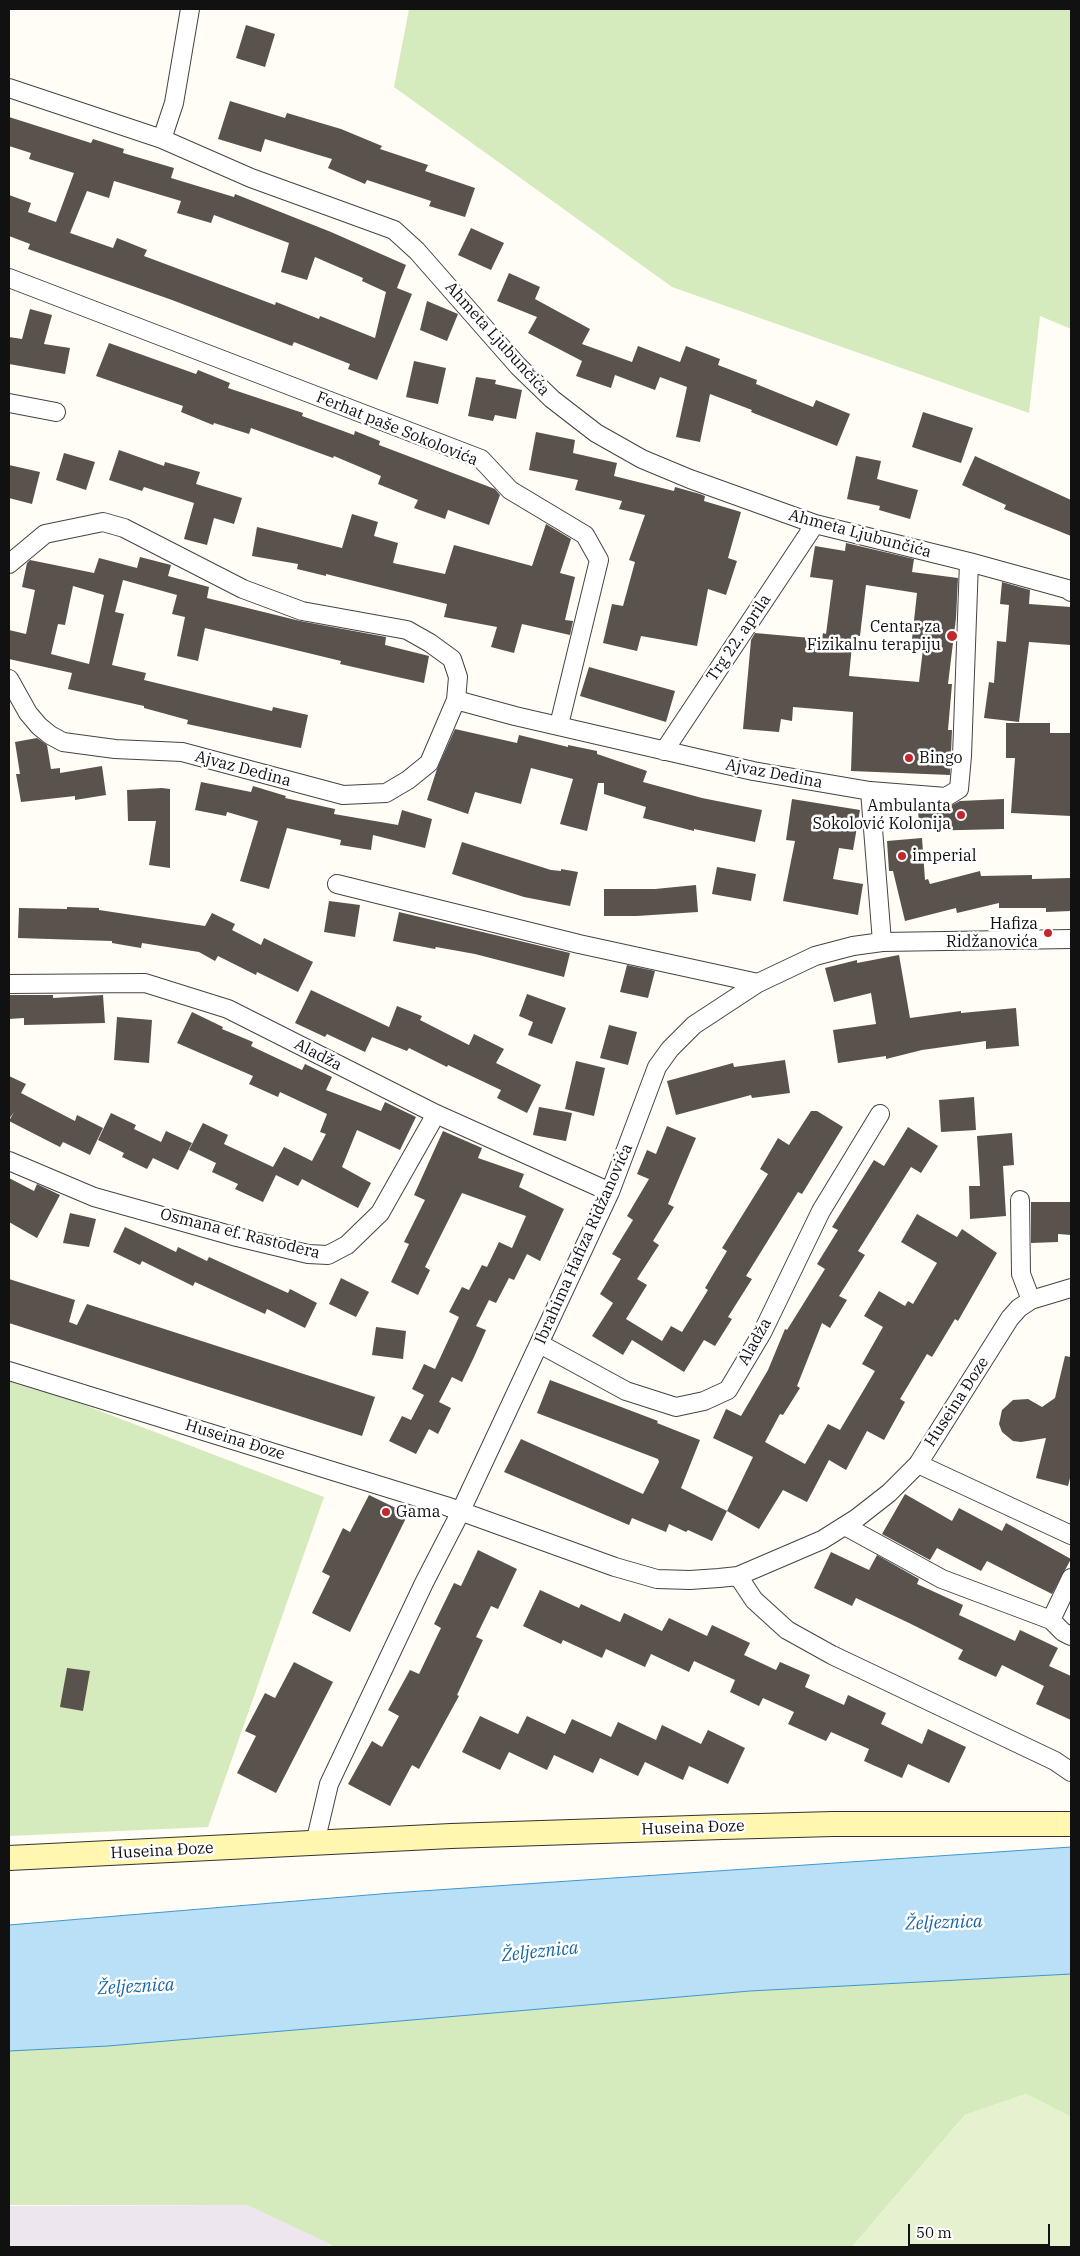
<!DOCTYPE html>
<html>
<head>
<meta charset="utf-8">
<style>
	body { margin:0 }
	#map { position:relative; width:1080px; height:2256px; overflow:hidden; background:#fffdf5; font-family:"IBM Plex Serif",serif }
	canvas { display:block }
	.frame { position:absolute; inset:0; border:10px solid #111; pointer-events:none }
	.scale { position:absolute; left:908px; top:2224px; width:142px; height:22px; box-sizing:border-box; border:2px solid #111; border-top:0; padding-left:6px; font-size:15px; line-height:18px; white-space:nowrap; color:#111; -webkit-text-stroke:4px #fff; paint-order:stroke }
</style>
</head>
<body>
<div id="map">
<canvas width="1080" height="2256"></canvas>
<div class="frame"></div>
<div class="scale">50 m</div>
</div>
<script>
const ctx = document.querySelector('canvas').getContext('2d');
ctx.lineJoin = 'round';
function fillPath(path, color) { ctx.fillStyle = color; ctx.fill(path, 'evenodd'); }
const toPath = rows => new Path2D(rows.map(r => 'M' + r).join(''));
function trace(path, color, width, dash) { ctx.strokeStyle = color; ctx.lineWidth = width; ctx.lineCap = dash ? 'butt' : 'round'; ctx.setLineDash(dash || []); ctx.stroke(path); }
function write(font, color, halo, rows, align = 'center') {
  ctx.font = font + ' "IBM Plex Serif",serif'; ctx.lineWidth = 5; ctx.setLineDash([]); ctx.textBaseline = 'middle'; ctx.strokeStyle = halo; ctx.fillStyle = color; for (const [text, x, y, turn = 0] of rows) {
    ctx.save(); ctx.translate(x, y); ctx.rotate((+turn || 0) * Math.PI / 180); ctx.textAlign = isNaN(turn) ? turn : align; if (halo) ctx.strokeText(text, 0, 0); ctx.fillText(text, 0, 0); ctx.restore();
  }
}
const industrial = toPath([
	[247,2205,329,2243,329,2247,9,2247,9,2206]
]);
const green = toPath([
	[409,9,1071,9,1071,329,1040,316,1029,413,672,287,394,87],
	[9,1376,324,1497,208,1827,9,1836],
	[1058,1973,1071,1974,1071,2117,1026,2094,965,2115,852,2247,332,2247,328,2243,247,2205,9,2205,9,2050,232,2035,750,1991]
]);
const pitch = toPath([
	[1026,2094,1071,2117,1071,2247,852,2247,965,2115]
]);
const water = toPath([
	[1071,1847,1071,1974,750,1991,108,2046,9,2051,9,1925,392,1893,1071,1847]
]);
const building = toPath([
	[246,25,275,34,265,67,236,58],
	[230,101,285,118,287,113,341,129,382,146,380,149,428,165,425,171,475,188,465,217,429,206,431,201,367,180,365,184,328,168,332,159,265,139,261,152,218,139],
	[9,117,91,143,93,139,124,149,123,153,174,168,171,178,234,197,235,194,331,232,406,265,397,288,412,294,377,380,348,369,350,364,294,342,292,346,172,300,28,249,30,244,9,236,9,195,31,203,28,212,56,222,74,173,29,159,31,153,9,146],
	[114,181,181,201,177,213,211,223,214,215,289,243,281,272,307,280,315,257,363,278,362,281,386,292,375,338,320,316,319,319,276,302,275,305,144,256,147,250,117,238,113,248,70,233,87,191,109,198],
	[471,228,504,243,491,270,458,255],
	[509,273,540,287,535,299,590,329,582,344,632,362,638,346,680,362,686,346,720,359,718,365,757,380,756,384,813,407,816,400,850,414,837,446,751,412,752,410,710,394,700,442,676,437,687,387,660,377,655,390,615,375,611,388,576,376,582,361,528,333,537,317,497,301],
	[427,301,458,314,447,341,420,330],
	[30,309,52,315,44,344,70,348,65,374,9,364,9,337,22,339],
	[109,343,196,374,198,370,230,383,228,388,303,413,302,416,354,435,355,431,380,441,379,445,495,489,500,495,489,525,448,510,445,519,414,508,418,500,378,484,381,476,334,456,333,458,251,428,249,434,214,423,213,425,181,412,183,406,96,376],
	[414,361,446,368,438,404,406,397],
	[476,377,496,380,495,384,522,390,516,419,495,415,493,421,468,416],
	[923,412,973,428,961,463,912,447],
	[536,432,575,440,573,453,617,463,614,476,674,491,675,487,700,494,705,496,704,501,741,512,728,558,737,561,726,595,708,589,697,646,641,636,637,651,603,643,612,604,623,606,635,562,629,560,645,515,619,509,622,501,575,490,578,480,529,470],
	[119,450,164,466,165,462,200,472,196,484,242,498,234,524,214,518,207,545,184,539,194,503,144,487,142,491,109,480],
	[64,453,95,462,86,490,56,480],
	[856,456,881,461,877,479,918,490,910,519,879,510,880,506,847,499],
	[975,456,1071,500,1071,536,1004,509,1006,505,962,485],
	[9,465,40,472,32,504,9,498],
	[352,514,378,522,374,536,398,543,393,563,445,574,454,545,532,566,546,524,571,539,560,573,575,577,565,620,573,621,570,635,522,624,514,653,491,647,497,627,444,617,447,604,326,574,326,576,297,569,298,564,252,556,257,527,342,548],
	[846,543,914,559,912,572,958,578,956,618,948,684,952,684,948,730,952,730,950,775,851,771,853,712,793,707,792,721,781,719,779,732,743,729,751,640,755,633,822,639,823,633,826,634,833,580,810,577,815,546,845,551],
	[866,585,917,593,912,639,924,641,919,682,849,676,853,635,860,636],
	[140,557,171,565,168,576,209,587,207,598,300,621,386,637,385,645,429,656,424,683,340,664,341,661,205,628,198,661,177,656,185,617,172,614,177,595,123,580,115,612,124,614,112,665,146,673,144,680,272,711,273,707,308,715,301,748,187,724,188,720,144,708,144,706,68,689,72,673,9,659,9,630,26,634,35,590,22,587,27,563,30,560,94,573,99,558,137,568],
	[73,586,104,595,89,664,51,654,58,624,65,625],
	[1002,582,1030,590,1029,604,1071,607,1071,645,1029,642,1019,722,984,718,989,682,994,683,997,641,1006,642,1009,605,1000,604],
	[589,667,675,691,666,722,580,696],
	[1006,723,1050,723,1050,733,1071,733,1071,816,1011,813,1015,758,1006,758],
	[455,729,517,743,519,735,568,747,568,745,597,751,597,754,647,771,643,782,702,798,762,810,755,842,694,829,694,831,643,818,646,807,604,794,604,783,598,783,587,831,560,824,573,779,531,768,521,804,475,792,468,814,427,800,437,769],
	[37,738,47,745,51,769,60,768,60,773,102,766,106,795,75,800,75,796,21,802,16,774,20,774,15,742],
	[201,782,251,792,253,786,286,796,285,798,335,809,334,814,398,825,402,810,432,819,425,848,373,835,371,850,340,845,341,840,287,828,269,889,240,881,258,821,227,812,226,816,195,810],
	[162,788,170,789,170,868,149,865,156,821,128,821,127,790],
	[792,799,860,810,853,850,839,848,833,879,863,884,858,915,783,901,795,841,786,840],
	[1004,799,1004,829,919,831,918,805,946,808,960,801],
	[922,838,925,880,928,879,930,884,980,871,981,876,1032,875,1032,879,1071,878,1071,911,1046,912,1046,908,999,908,999,903,957,913,956,908,905,921,893,871,889,871,887,841],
	[462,842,551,870,561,871,561,869,578,872,570,906,524,897,452,874],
	[717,867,756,874,751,901,712,894],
	[696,885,698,912,637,916,604,916,604,889,655,889],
	[329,901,360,905,355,937,324,932],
	[67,907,99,908,99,910,205,926,212,913,235,924,232,930,261,945,264,938,313,962,298,992,257,972,256,975,218,956,215,961,199,952,142,943,141,948,112,943,112,941,18,938,19,908,67,909],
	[399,912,570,953,564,977,475,954,436,947,435,949,393,941],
	[899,955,910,1018,961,1011,961,1013,1016,1008,1019,1046,986,1049,986,1041,922,1050,886,1059,886,1056,838,1063,833,1030,876,1024,871,993,834,1002,825,968,857,960,857,963],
	[627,965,655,971,648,998,620,992],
	[311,990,389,1027,397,1006,422,1016,420,1020,469,1045,474,1034,504,1049,496,1063,541,1085,527,1113,497,1098,501,1090,448,1065,447,1067,409,1048,407,1051,372,1037,365,1052,327,1034,325,1037,295,1023],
	[527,994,566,1008,552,1044,528,1035,533,1022,519,1016],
	[9,995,53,995,53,998,103,995,105,1023,24,1025,24,1018,9,1019],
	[192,1012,223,1027,222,1029,253,1042,251,1046,302,1070,305,1064,332,1077,326,1090,381,1111,385,1102,416,1117,400,1150,357,1130,342,1167,371,1183,358,1208,302,1179,298,1186,276,1175,263,1202,235,1189,238,1184,212,1172,216,1163,189,1150,203,1123,228,1135,224,1144,273,1167,284,1147,312,1161,326,1134,320,1132,327,1114,280,1092,278,1097,249,1084,253,1076,177,1043],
	[117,1017,152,1020,149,1063,114,1060],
	[609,1025,637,1032,628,1065,600,1058],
	[785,1060,790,1093,752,1098,751,1095,676,1115,667,1081,733,1063,734,1067],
	[576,1061,605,1068,594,1116,565,1109],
	[9,1076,26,1084,21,1093,75,1121,77,1115,103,1128,90,1155,63,1142,60,1147,9,1121,14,1112,9,1119],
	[974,1097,976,1130,941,1132,939,1100],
	[539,1107,572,1113,566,1141,533,1135],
	[811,1111,817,1111,843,1127,802,1194,798,1192,746,1276,752,1279,728,1317,732,1319,715,1346,704,1340,684,1372,632,1340,623,1355,592,1336,613,1303,600,1294,621,1259,612,1254,633,1220,627,1216,649,1179,637,1174,647,1150,656,1154,667,1126,696,1138,668,1204,674,1207,653,1241,659,1245,637,1279,647,1285,626,1319,662,1341,671,1326,682,1332,708,1290,705,1288,727,1251,722,1248,768,1174,760,1169,778,1138,789,1145],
	[111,1113,136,1125,134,1129,161,1142,166,1131,192,1143,178,1170,153,1158,147,1169,122,1157,124,1153,98,1140],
	[908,1127,938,1146,921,1173,911,1167,858,1251,865,1255,839,1296,847,1300,830,1328,822,1323,797,1386,800,1388,783,1415,780,1414,765,1442,805,1464,828,1424,840,1430,875,1371,862,1364,883,1327,864,1316,879,1291,905,1306,908,1301,913,1304,937,1263,901,1242,917,1214,957,1237,962,1229,997,1253,958,1321,955,1319,932,1357,927,1354,900,1399,905,1402,884,1440,867,1431,846,1470,829,1460,807,1502,783,1490,759,1529,727,1511,712,1541,688,1530,686,1532,669,1524,666,1532,632,1518,629,1525,504,1472,521,1439,643,1494,659,1462,658,1459,537,1413,550,1380,658,1421,657,1423,700,1440,681,1488,727,1511,753,1457,713,1438,726,1409,741,1416,768,1370,785,1329,787,1330,825,1269,817,1264,838,1230,832,1227,874,1160,884,1166],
	[443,1131,482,1148,478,1158,524,1174,519,1187,564,1209,540,1261,527,1254,514,1280,509,1278,496,1303,489,1300,476,1326,486,1330,474,1357,462,1382,452,1377,439,1402,451,1408,438,1434,429,1429,416,1454,389,1441,402,1416,411,1420,424,1395,412,1389,424,1364,435,1369,459,1317,449,1312,462,1287,469,1290,482,1265,487,1267,499,1242,512,1248,526,1216,462,1193,425,1267,430,1270,418,1295,391,1282,409,1244,404,1242,425,1200,414,1195],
	[1012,1133,1014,1165,1003,1166,1006,1216,970,1219,969,1186,980,1186,977,1136],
	[9,1178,34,1191,37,1184,60,1195,37,1238,9,1222],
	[1031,1202,1071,1202,1071,1235,1058,1234,1058,1242,1031,1243],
	[70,1213,96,1219,89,1247,63,1243],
	[125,1227,176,1252,178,1247,207,1261,209,1257,288,1293,290,1289,317,1303,305,1328,267,1309,265,1314,195,1282,193,1286,142,1261,140,1265,113,1252],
	[341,1278,369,1292,356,1317,329,1304],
	[9,1279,75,1300,69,1322,77,1325,87,1304,375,1397,362,1436,9,1323],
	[376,1327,406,1331,403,1359,372,1355],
	[1065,1356,1071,1357,1071,1474,1068,1486,1036,1478,1046,1438,1021,1442,1013,1441,1002,1432,999,1424,1002,1410,1013,1400,1028,1399,1042,1407,1055,1398],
	[905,1494,952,1521,959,1508,1002,1531,1006,1523,1071,1559,1052,1594,987,1561,981,1571,937,1548,930,1560,882,1534],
	[369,1495,408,1514,350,1632,312,1613,330,1576,322,1572,343,1528,350,1532],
	[478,1550,517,1569,498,1609,491,1606,476,1637,483,1640,457,1695,459,1696,419,1769,412,1765,390,1806,348,1784,372,1741,382,1747,399,1716,388,1710,410,1670,419,1674,441,1628,434,1624,454,1583,461,1586],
	[831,1552,869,1570,877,1555,919,1579,917,1584,963,1605,959,1615,1015,1641,1020,1630,1058,1648,1049,1666,1071,1676,1071,1720,1036,1704,1044,1686,1002,1665,996,1677,958,1659,963,1650,909,1623,856,1598,852,1606,814,1588],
	[540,1590,579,1608,581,1604,620,1622,624,1613,662,1631,669,1618,707,1636,712,1625,750,1643,744,1655,776,1670,780,1662,810,1675,805,1687,844,1705,848,1695,886,1713,881,1724,922,1744,928,1729,966,1747,949,1783,908,1764,902,1778,864,1761,869,1749,831,1732,826,1741,788,1724,794,1712,763,1698,759,1706,730,1692,735,1680,694,1661,689,1672,651,1654,645,1667,606,1649,602,1658,563,1640,561,1644,523,1626],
	[294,1662,333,1682,276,1793,237,1773,256,1736,245,1731,265,1693,275,1698],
	[67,1668,90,1671,83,1711,60,1707],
	[480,1716,518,1734,527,1716,565,1734,572,1719,611,1737,618,1722,656,1740,662,1725,701,1744,708,1730,745,1748,728,1784,689,1766,683,1780,645,1762,638,1776,600,1758,593,1773,554,1755,547,1770,509,1752,500,1770,462,1752]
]);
const street = toPath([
	[9,88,162,139,251,178,394,230,417,251,518,366,552,399,596,433,642,459,690,479,815,524,969,562,1067,589,1071,592],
	[162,139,174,103,190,9],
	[9,278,481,459,510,490,585,535,599,560,559,725],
	[9,403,56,412],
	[9,564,45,534,103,522,124,528,243,589,302,611,407,630,430,643,452,659,458,677,456,700,429,763,408,780,386,793,343,795,182,752,115,749,63,742,50,735,39,726,28,713,9,679],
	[456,700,515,716,753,771,870,791,946,797,959,789,962,756,969,562],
	[664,751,815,524],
	[870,791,882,942],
	[337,884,579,944,758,983],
	[9,984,145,983,228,1009,436,1114,610,1192],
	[9,1161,94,1197,237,1237,308,1254,328,1255,347,1245,380,1213,436,1114],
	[1020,1200,1021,1274,1031,1300],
	[540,1344,626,1391,676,1407,704,1401,728,1390,762,1333,821,1211,880,1114],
	[9,1371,446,1506,615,1567,657,1579,690,1580,719,1578,738,1576,822,1540,857,1518,889,1493,918,1464,1010,1318,1019,1308,1031,1300,1071,1288],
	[918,1464,1071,1535],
	[845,1526,942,1579,1051,1620,1063,1632,1071,1636],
	[738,1576,754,1600,787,1630,832,1655,1055,1761,1071,1772],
	[1051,1620,1071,1578],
	[315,1843,329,1784,424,1583,457,1519,610,1192,657,1067,670,1049,694,1025,758,983,815,956,853,946,882,942,1071,939]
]);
const secondary = toPath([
	[9,1858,451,1836,722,1827,833,1824,1071,1824]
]);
const markers = [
	[952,636,6,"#c4262e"],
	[909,758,5,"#c4262e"],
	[961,815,5,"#c4262e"],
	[902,856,5,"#c4262e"],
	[1048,933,5,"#c4262e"],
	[386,1512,5,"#c4262e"]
];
const streetNames = [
	["Ahmeta Ljubunčića",497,339,48],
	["Ferhat paše Sokolovića",397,429,22],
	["Ahmeta Ljubunčića",860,534,15],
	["Trg 22. aprila",739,638,-56],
	["Ajvaz Dedina",243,769,15],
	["Ajvaz Dedina",774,774,11],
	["Aladža",318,1055,27],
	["Osmana ef. Rastodera",240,1234,14],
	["Ibrahima Hafiza Ridžanovića",584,1244,-66],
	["Aladža",755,1342,-61],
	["Huseina Đoze",957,1402,-57],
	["Huseina Đoze",235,1440,17],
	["Huseina Đoze",693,1828,-2],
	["Huseina Đoze",162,1851,-3]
];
const poiNames = [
	["Centar za",941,627],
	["Fizikalnu terapiju",941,645],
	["Bingo",919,758,"left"],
	["Ambulanta",951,806],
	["Sokolović Kolonija",951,824],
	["imperial",912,856,"left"],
	["Hafiza",1038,924],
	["Ridžanovića",1038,942],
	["Gama",396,1512,"left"]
];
const waterNames = [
	["Željeznica",944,1923,-2],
	["Željeznica",540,1952,-6],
	["Željeznica",136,1987,-3]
];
fillPath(industrial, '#eee6ef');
fillPath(green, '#d5ebbd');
fillPath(pitch, '#e6f2cf');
fillPath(water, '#b9e0f7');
trace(water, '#3f96cf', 1);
fillPath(building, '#5a524d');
trace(street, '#444', 20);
trace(secondary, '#333', 26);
trace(street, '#fff', 18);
trace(secondary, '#fff6b0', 24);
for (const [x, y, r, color] of markers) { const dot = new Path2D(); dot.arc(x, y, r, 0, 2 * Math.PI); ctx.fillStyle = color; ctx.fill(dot); trace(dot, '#fff', 2); }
write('16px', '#111', '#fff', streetNames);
write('16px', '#111', '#fff', poiNames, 'right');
write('italic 18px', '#1768a6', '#fff', waterNames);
</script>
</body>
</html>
